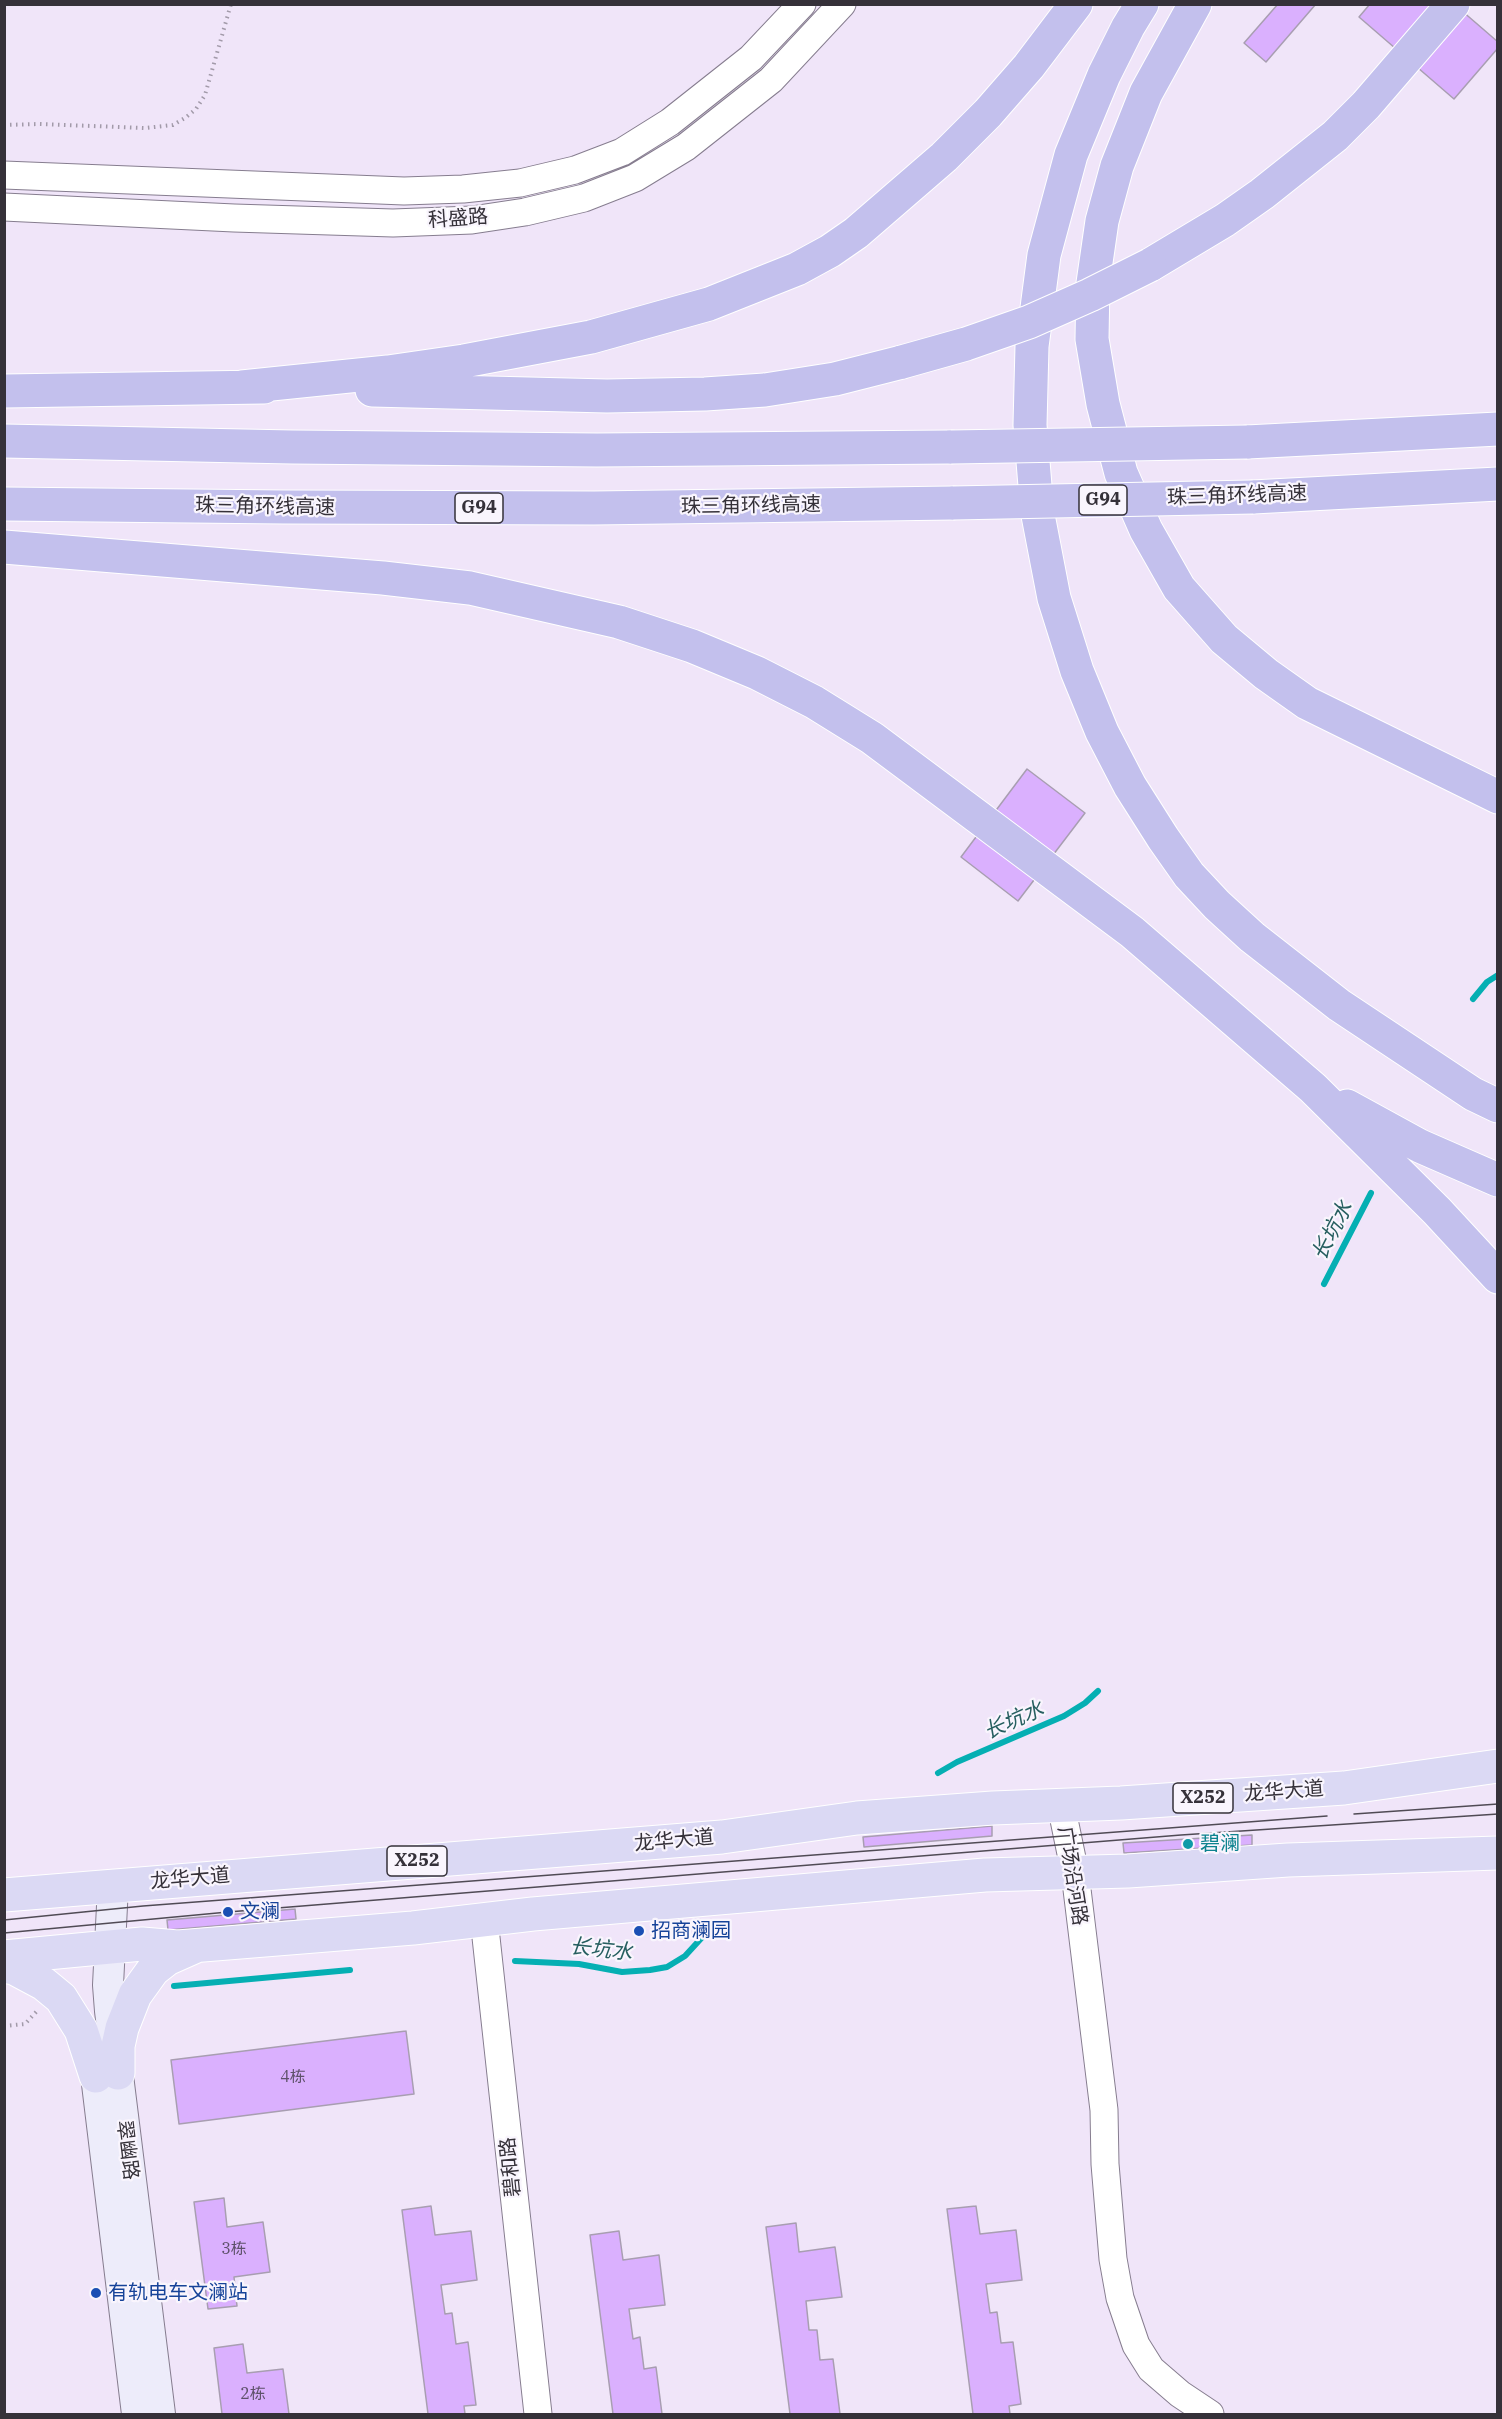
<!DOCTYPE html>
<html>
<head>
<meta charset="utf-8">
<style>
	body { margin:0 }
	#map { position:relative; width:1502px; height:2419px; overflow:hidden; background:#f0e5f9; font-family:"IBM Plex Serif",serif }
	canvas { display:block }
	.frame { position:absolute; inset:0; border:6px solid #353139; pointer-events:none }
</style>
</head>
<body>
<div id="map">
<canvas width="1502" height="2419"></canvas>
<div class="frame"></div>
</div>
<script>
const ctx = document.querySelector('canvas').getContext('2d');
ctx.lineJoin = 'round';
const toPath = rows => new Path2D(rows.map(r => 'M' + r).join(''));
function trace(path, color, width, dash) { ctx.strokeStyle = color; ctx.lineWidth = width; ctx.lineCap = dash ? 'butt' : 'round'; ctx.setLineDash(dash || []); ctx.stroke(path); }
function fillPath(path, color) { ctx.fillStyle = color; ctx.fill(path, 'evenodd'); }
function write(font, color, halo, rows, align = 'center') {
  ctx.font = font + ' "IBM Plex Serif","Noto Sans SC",serif'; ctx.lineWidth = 4.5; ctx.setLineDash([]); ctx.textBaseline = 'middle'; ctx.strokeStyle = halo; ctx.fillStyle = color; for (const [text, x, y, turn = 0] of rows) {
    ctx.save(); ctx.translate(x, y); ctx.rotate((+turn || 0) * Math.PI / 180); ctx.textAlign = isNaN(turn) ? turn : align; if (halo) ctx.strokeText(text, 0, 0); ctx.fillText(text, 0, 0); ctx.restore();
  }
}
const stream = toPath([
	[1473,999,1487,982,1498,975],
	[1324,1284,1371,1193],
	[938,1773,957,1762,1064,1716,1085,1703,1098,1691],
	[515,1961,579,1964,622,1972,650,1970,667,1967,685,1956,707,1932],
	[174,1986,350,1970]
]);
const building = toPath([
	[1278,4,1316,4,1266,62,1244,43,1278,4],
	[1370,4,1454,4,1498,42,1498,48,1454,99,1359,17,1370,4],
	[1027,769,1085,813,1018,901,961,857,1027,769],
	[992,1826,992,1836,864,1847,863,1837,992,1826],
	[1252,1835,1252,1845,1124,1853,1123,1843,1252,1835],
	[295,1909,296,1919,168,1930,167,1920,295,1909],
	[406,2031,414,2094,179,2124,171,2060,406,2031],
	[224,2198,227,2227,263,2222,270,2272,234,2277,237,2306,208,2309,194,2202,224,2198],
	[431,2206,435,2235,471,2231,477,2280,441,2285,445,2314,452,2313,456,2344,468,2342,476,2405,464,2406,465,2414,428,2414,402,2210,431,2206],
	[976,2206,980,2234,1016,2230,1022,2280,986,2284,990,2313,997,2312,1001,2343,1013,2342,1021,2404,1009,2406,1010,2414,973,2414,947,2209,976,2206],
	[796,2223,799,2252,835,2247,842,2297,806,2301,809,2330,817,2330,820,2360,833,2359,840,2414,790,2414,766,2227,796,2223],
	[619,2231,623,2260,659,2255,665,2305,629,2309,633,2339,640,2337,644,2369,656,2367,662,2414,613,2414,590,2235,619,2231],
	[243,2344,247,2373,283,2369,289,2414,222,2414,214,2348,243,2344]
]);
const path = toPath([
	[4,125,39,124,145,128,173,125,185,118,196,109,205,95,231,4],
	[4,2026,25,2024,37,2011]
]);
const tertiary = toPath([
	[4,175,404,191,463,189,520,183,575,170,622,152,670,122,751,58,802,4],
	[4,207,234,218,393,223,472,220,525,212,584,198,635,178,686,147,771,80,842,4],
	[1061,1805,1075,1873,1104,2110,1105,2164,1113,2259,1120,2298,1136,2345,1151,2369,1180,2394,1210,2414],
	[484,1919,538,2414]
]);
const secondary = toPath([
	[113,1886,108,1985,110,2011,160,2414],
	[93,2051,137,2414]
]);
const primary = toPath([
	[4,1895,722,1837,857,1818,993,1808,1121,1803,1344,1788,1498,1766],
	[4,1957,142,1944,178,1947,413,1928,533,1914,985,1875,1128,1871,1288,1860,1498,1853],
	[4,1966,14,1968,44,1984,61,1998,81,2030,96,2076],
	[118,2073,118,2046,122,2028,135,1995,153,1970,167,1959,194,1947]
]);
const motorway = toPath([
	[1142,4,1128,27,1104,75,1071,155,1044,255,1032,346,1030,425,1037,510,1054,598,1077,671,1102,732,1130,786,1163,838,1189,875,1217,905,1252,937,1339,1005,1473,1094,1498,1106],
	[1195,4,1146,93,1117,166,1102,221,1093,283,1092,339,1103,404,1121,473,1146,530,1179,588,1224,639,1266,674,1307,703,1498,797],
	[1150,265,1225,220,1262,194,1335,136,1366,105,1453,4],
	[242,387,388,372,464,361,591,337,709,304,797,269,830,251,856,233,944,157,988,113,1029,66,1076,4],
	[372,390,607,396,705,394,765,390,835,379,902,362],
	[4,391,264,387],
	[4,441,292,447,597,450,951,447],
	[1247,442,1498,429],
	[1253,497,1498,484],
	[4,504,284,507,594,508,953,503],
	[4,547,383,578,470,588,619,622,692,646,757,673,814,702,872,738,1132,932,1313,1088,1437,1211,1498,1277],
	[1347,1106,1420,1146,1498,1180]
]);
const tram = toPath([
	[1354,1814,1498,1804],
	[4,1920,143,1906,1327,1816],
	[4,1933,228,1912,1181,1835,1498,1814]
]);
const motorwayBridge = toPath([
	[902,362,966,344,1029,322,1090,295,1150,265],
	[951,447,1247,442],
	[953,503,1253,497]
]);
const markers = [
	[1188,1844,6,"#0f9aa8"],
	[228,1912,6,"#1a4fb4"],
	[639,1931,6,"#1a4fb4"],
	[96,2293,6,"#1a4fb4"]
];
const numberNames = [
	["4栋",293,2077],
	["3栋",234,2249],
	["2栋",253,2394]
];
const shields = [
	[1103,500,48],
	[479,508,48],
	[1203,1798,60],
	[417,1861,60]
];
const shieldNames = [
	["G94",1103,500],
	["G94",479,508],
	["X252",1203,1798],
	["X252",417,1861]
];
const streetNames = [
	["科盛路",458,219,-4],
	["珠三角环线高速",1237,496,-2],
	["珠三角环线高速",751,506,-1],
	["珠三角环线高速",265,507,1],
	["龙华大道",1284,1792,-4],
	["龙华大道",674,1841,-5],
	["广场沿河路",1072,1876,81],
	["龙华大道",190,1879,-5],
	["翠幽路",127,2150,83],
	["碧和路",511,2167,-96]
];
const cultureNames = [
	["碧澜",1200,1844]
];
const transitNames = [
	["文澜",240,1912],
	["招商澜园",651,1931],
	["有轨电车文澜站",108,2293]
];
const waterNames = [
	["长坑水",1333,1231,-63],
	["长坑水",1014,1721,-24],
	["长坑水",601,1950,6]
];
trace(stream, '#05afb3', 6);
fillPath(building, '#dab0fe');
trace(building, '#a89eb1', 1.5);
trace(tertiary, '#867d8f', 29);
trace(secondary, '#867d8f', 32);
trace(primary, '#fff', 35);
trace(motorway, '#fff', 35);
trace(path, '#a29aa9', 4, [1.5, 4.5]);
trace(tertiary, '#fff', 27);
trace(secondary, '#edecfa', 30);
trace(primary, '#dbd9f4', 33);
trace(motorway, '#c3c0ed', 33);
trace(tram, '#504b55', 1.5);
trace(motorwayBridge, '#fff', 35, []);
trace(motorwayBridge, '#c3c0ed', 33);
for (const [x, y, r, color] of markers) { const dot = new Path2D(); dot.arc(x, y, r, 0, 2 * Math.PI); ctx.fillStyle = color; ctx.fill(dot); trace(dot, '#f9f5fd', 2); }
write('16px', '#5e516a', null, numberNames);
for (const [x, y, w] of shields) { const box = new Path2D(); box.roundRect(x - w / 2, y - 15, w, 30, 4.5); ctx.fillStyle = '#f9f5fd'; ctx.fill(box); trace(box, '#353139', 1.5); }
write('bold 18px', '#353139', null, shieldNames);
write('20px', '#353139', '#f9f5fd', streetNames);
write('20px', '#0d838f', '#f9f5fd', cultureNames, 'left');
write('20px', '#164399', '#f9f5fd', transitNames, 'left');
write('italic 21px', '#275f60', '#f9f5fd', waterNames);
</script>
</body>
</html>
